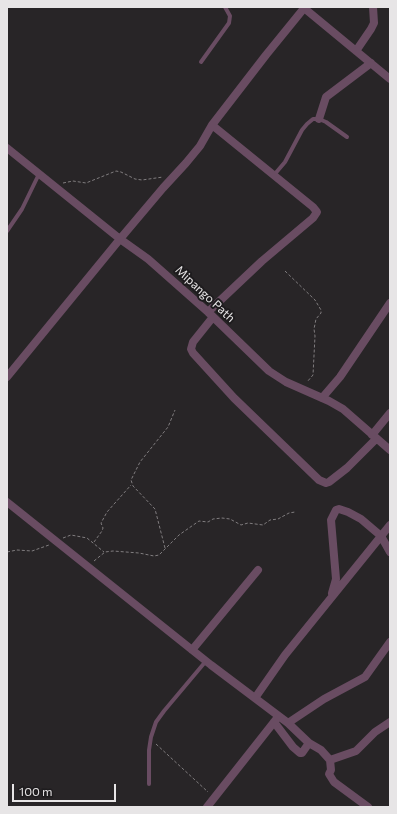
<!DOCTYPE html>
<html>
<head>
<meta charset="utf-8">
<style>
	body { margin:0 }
	#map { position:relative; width:397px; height:814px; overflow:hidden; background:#282527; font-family:Commissioner,sans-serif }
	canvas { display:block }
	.frame { position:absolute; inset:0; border:8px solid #e7e5e6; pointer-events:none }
	.scale { position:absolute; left:12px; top:784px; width:104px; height:18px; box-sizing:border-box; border:2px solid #e7e5e6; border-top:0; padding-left:5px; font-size:12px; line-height:14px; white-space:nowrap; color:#e7e5e6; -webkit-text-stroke:3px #1e1c1e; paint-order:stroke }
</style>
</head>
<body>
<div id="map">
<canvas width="397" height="814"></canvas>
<div class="frame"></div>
<div class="scale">100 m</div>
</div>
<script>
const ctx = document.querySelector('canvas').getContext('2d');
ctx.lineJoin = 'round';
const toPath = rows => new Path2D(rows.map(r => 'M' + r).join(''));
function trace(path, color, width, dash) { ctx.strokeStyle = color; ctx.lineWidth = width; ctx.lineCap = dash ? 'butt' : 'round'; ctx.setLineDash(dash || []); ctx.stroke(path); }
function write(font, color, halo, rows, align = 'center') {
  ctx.font = font + ' Commissioner,sans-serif'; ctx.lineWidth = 4; ctx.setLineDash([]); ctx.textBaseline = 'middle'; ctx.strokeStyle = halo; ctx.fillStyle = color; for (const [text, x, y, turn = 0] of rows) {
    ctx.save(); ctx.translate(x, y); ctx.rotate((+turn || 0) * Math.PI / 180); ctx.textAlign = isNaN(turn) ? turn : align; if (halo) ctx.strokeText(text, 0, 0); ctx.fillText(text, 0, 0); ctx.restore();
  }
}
const path = toPath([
	[63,183,73,181,86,183,116,171,121,172,135,179,142,180,163,177],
	[285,271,315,300,321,310,321,313,316,319,314,329,315,336,313,375,307,382],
	[63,538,71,535,87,538,104,552],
	[94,542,102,531,103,528,101,523,107,512,131,485],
	[165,548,155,509,133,486,131,480,140,462,168,427,175,410],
	[7,552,17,550,32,551,49,545],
	[94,561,105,552,113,551,139,553,154,556,159,555,179,535,199,521,208,522,213,519,222,518,230,519,241,525,248,523,263,525,270,520,278,519,289,513,295,512],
	[156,744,208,792]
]);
const service = toPath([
	[201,62,229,23,230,16,225,7],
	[274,175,285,162,302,130,307,124,313,119,319,119,326,122,347,137],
	[7,231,22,209,39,174],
	[149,784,149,750,151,737,156,722,164,711,206,661]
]);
const minor = toPath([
	[304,8,390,79],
	[356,51,371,29,374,23,373,7],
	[319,119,326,97,371,63],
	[7,148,120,239,148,259,208,312,269,371,286,382,329,401,343,409,390,450],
	[208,312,262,261,313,218,317,212,313,207,212,125],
	[213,317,193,342,191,349,193,353,234,398,319,480,326,483,329,482,347,468,376,439],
	[7,377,120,239,163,188,186,163,200,146,212,125,266,55,305,7],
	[322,398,340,377,390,303],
	[372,435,390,413],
	[7,502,211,665,288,723,309,743,321,750,330,760,331,770,329,774,334,782,368,807],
	[332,593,336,579,331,520,336,510,339,509,348,512,361,519,381,536,390,552],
	[192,650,258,570],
	[255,698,285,655,390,525],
	[274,722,293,747,300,753,302,753,309,743],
	[288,723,324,699,365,677,390,642],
	[330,760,356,751,375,732,390,722],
	[207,807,278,717]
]);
const streetNames = [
	["Mipango Path",205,294,43]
];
trace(path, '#807d7f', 1, [3, 2]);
trace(service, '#694c62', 4);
trace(minor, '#694c62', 8);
write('12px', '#e7e5e6', '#1e1c1e', streetNames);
</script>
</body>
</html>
